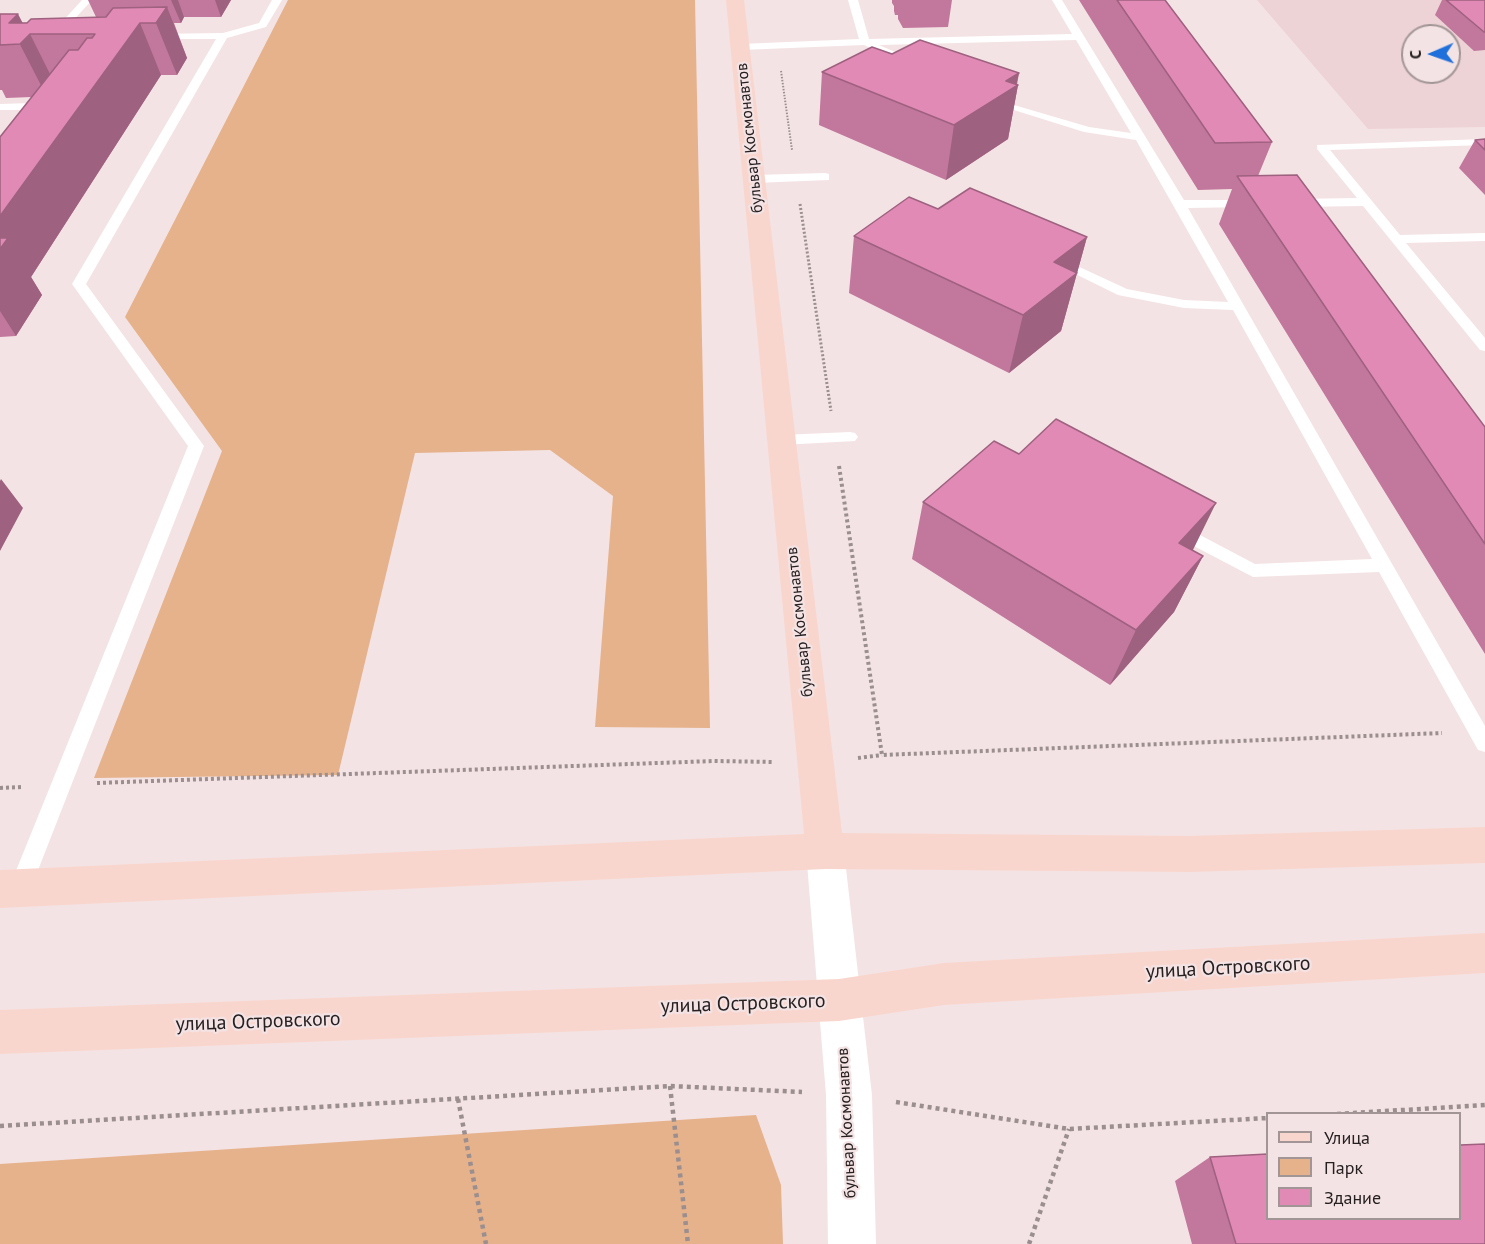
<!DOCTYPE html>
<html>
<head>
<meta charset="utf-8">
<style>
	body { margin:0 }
	#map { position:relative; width:1485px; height:1244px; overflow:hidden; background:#f4e3e4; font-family:"PT Sans",sans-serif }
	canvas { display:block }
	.legend { position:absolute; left:1266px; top:1112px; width:195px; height:108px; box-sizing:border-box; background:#f4e3e4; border:2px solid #a29596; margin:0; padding:8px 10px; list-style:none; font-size:18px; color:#262021 }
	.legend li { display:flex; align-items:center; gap:12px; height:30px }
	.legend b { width:30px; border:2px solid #a29596 }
	.north { position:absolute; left:1401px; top:24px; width:60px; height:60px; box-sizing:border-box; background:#f4e3e4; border:2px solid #a29596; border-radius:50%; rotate:268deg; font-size:16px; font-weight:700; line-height:24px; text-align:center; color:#262021 }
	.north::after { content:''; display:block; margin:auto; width:21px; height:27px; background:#1f70db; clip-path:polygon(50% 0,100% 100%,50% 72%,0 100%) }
</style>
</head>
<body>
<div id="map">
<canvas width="1485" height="1244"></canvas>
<ul class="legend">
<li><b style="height:8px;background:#f9d6cd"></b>Улица</li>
<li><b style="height:16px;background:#e5b28c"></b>Парк</li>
<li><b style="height:16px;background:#e18ab5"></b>Здание</li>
</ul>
<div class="north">С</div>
</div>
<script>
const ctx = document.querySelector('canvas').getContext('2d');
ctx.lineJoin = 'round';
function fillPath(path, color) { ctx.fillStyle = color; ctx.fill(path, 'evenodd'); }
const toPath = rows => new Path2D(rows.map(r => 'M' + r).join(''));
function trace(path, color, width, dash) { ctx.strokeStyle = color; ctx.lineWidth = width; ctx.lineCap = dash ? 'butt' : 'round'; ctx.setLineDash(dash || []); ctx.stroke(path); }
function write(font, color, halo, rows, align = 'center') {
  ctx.font = font + ' "PT Sans",sans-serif'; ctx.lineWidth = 4.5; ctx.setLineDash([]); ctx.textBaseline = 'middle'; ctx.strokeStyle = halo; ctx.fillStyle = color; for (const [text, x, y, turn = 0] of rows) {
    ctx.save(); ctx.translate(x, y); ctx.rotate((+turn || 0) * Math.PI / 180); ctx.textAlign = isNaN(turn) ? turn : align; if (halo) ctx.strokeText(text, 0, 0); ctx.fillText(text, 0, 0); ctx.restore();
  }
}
const built = toPath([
	[1257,0,1485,0,1485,127,1368,129],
	[1413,36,1449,36,1449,72,1413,72]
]);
const green = toPath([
	[288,0,695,0,710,728,595,727,613,496,550,450,415,453,338,775,94,778,222,451,125,317],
	[756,1115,781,1185,783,1244,0,1244,0,1164]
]);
const pathFar3 = toPath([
	[781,71,792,150]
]);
const pathFar2 = toPath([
	[800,204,831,411]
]);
const pathFar1 = toPath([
	[839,466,882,755,1442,733],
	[858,758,882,755],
	[97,783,714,761,773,762],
	[0,788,23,787]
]);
const path = toPath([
	[670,1086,688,1244],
	[458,1099,486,1244],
	[896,1102,1069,1129,1268,1118],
	[1337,1114,1485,1105],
	[0,1126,670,1086,802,1092],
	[1029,1244,1069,1129]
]);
const lane = toPath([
	[82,0,92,0,57,38,51,38,51,34,82,0],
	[272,0,282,0,266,27,227,38,86,284,204,446,31,888,28,895,20,898,12,895,9,888,188,446,72,284,216,39,156,39,153,38,153,34,223,33,259,23,272,0],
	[848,0,858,0,869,39,1072,34,1052,0,1062,0,1184,200,1254,200,1256,203,1250,207,1188,208,1485,726,1485,752,1478,750,1379,572,1253,577,1169,533,1167,529,1169,525,1181,525,1255,564,1372,559,1233,310,1184,308,1118,295,1049,261,1050,258,1060,258,1127,289,1184,300,1228,302,1136,140,1084,132,985,101,990,98,1089,127,1131,133,1076,40,879,45,918,62,919,64,914,67,864,45,741,50,736,47,741,44,859,39,848,0],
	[32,103,37,106,36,108,4,146,0,147,0,137,23,110,0,110,0,104,32,103],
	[1485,139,1485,145,1330,150,1400,235,1485,233,1485,241,1406,243,1485,338,1485,351,1480,350,1363,206,1295,207,1289,203,1295,199,1357,198,1317,149,1317,145,1485,139],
	[825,173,829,174,829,180,754,183,748,179,754,175,825,173],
	[850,432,855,433,858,437,855,441,782,445,774,440,782,435,850,432]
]);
const street = toPath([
	[825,833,839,838,844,851,872,1095,876,1244,828,1244,826,1095,806,851,811,838,825,833]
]);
const secondary = toPath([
	[726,0,744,0,842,833,1190,836,1485,827,1485,863,1190,872,825,869,0,908,0,870,804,834,726,0],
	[1485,933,1485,973,944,1005,839,1021,0,1054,0,1010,839,979,944,963,1485,933]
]);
const wall = toPath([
	[88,0,231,0,221,17,184,17,181,23,174,23,187,58,177,75,161,75,31,277,42,295,16,336,0,337,0,137,32,97,6,98,2,90,0,90,0,14,23,23,96,17],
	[892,0,952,0,948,27,903,28,898,19,898,15,895,15,894,11,894,6,892,3],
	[1079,0,1165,0,1272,142,1258,176,1485,427,1485,654,1219,224,1232,189,1198,190],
	[1442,0,1485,0,1485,50,1474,51,1435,15],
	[892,54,1019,73,1017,85,1018,85,1008,139,946,180,819,125,822,72],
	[1485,139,1485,195,1459,168,1475,140],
	[938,209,1087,237,1061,331,1009,373,849,293,854,236],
	[1019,454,1203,556,1174,612,1110,685,912,559,923,502],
	[1210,1157,1485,1244,1192,1244,1175,1181]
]);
const shadedWall = toPath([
	[171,0,178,0,184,17,181,23],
	[215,0,231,0,221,17],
	[167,7,187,58,177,75,156,23],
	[18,14,29,35,30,34,56,86,47,97,9,23],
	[140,23,161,75,31,277,42,295,16,336,0,311,0,216],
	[1019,73,1016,86,1018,85,1008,139,946,180,954,125,1006,81],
	[1087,237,1061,331,1009,373,1023,315,1054,262],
	[1,479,23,508,0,551,0,481],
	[1216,503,1188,560,1179,543],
	[1203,556,1174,612,1110,685,1136,630]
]);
const building = toPath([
	[1117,0,1165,0,1272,142,1215,143,1117,0],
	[1446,0,1485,0,1485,32,1484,32,1446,0],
	[167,7,156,23,140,23,0,216,0,137,69,50,78,50,87,38,92,38,95,34,30,34,20,44,0,45,0,14,18,14,9,23,27,23,31,19,106,17,113,8,167,7],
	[920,40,1019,73,1006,81,1018,85,954,125,822,72,872,47,892,54,920,40],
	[1485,139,1485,150,1475,140,1485,139],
	[1297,175,1485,427,1485,544,1237,176,1297,175],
	[970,188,1087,237,1054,262,1077,273,1023,315,854,236,909,197,938,209,970,188],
	[0,238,8,238,0,249,0,238],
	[1056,419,1216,503,1179,543,1203,556,1136,630,923,502,994,441,1019,454,1056,419],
	[1485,1144,1485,1244,1236,1244,1210,1157,1268,1154,1268,1218,1460,1218,1460,1145,1485,1144]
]);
const streetNames = [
	["бульвар Космонавтов",750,138,-96],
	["бульвар Космонавтов",800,622,-96],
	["бульвар Космонавтов",847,1123,-93]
];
const nearStreetnames = [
	["улица Островского",1228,968,-3],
	["улица Островского",743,1004,-2],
	["улица Островского",258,1022,-2]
];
fillPath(built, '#edd3d5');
fillPath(green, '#e5b28c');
trace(pathFar3, '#9a8e8f', 2, [1.5, 1.5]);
trace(pathFar2, '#9a8e8f', 3, [2, 2]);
trace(pathFar1, '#9a8e8f', 4, [3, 3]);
trace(path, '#9a8e8f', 4.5, [4, 4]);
fillPath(lane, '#fff');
fillPath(street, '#fff');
fillPath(secondary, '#f9d6cd');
fillPath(wall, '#c2779c');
fillPath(shadedWall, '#9e617f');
fillPath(building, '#e18ab5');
trace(building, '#9e617f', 1.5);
write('16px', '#262021', '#f4e3e4', streetNames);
write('20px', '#262021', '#f4e3e4', nearStreetnames);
</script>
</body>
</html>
